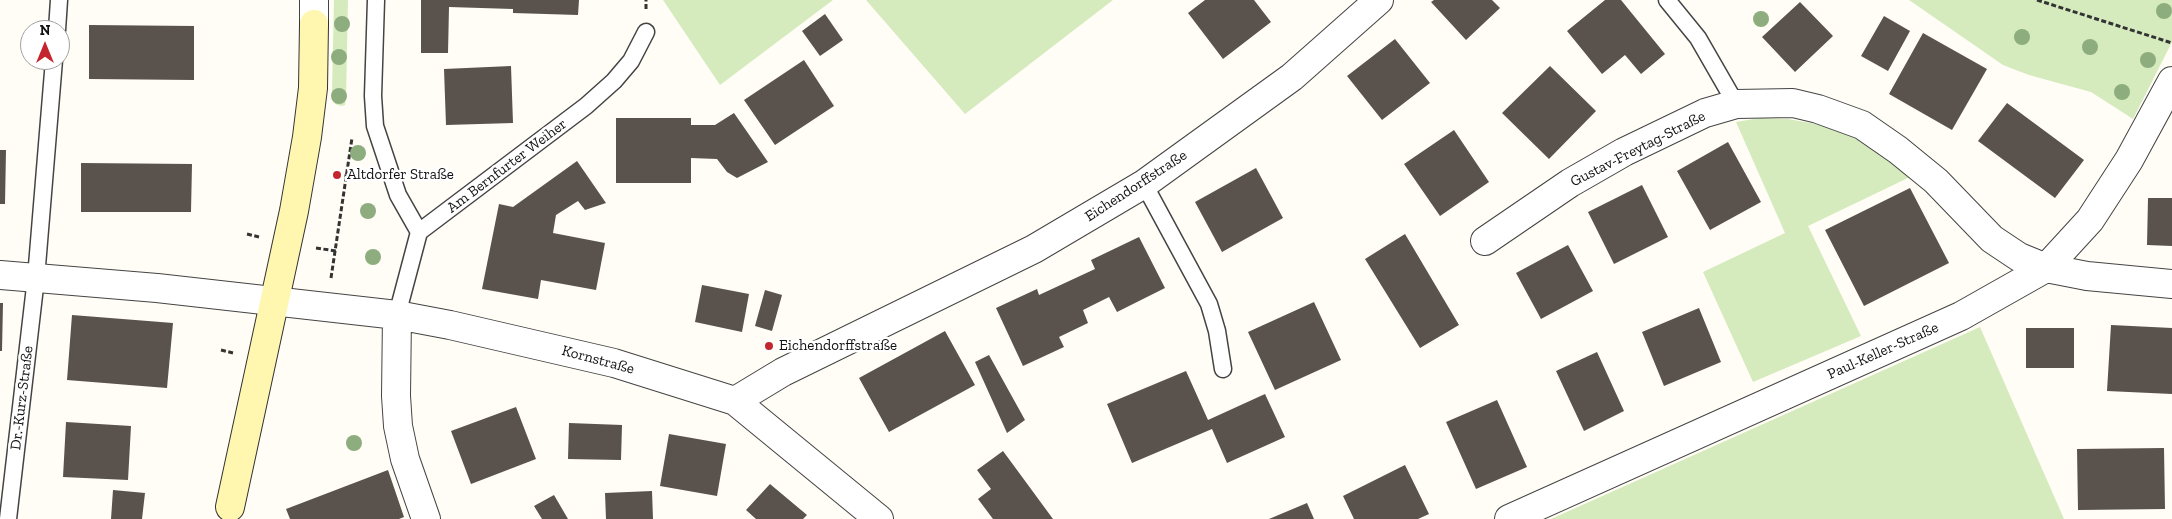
<!DOCTYPE html>
<html>
<head>
<meta charset="utf-8">
<style>
	body { margin:0 }
	#map { position:relative; width:2172px; height:519px; overflow:hidden; background:#fffdf5; font-family:"Zilla Slab",serif }
	canvas { display:block }
	.north { position:absolute; left:20px; top:20px; width:50px; height:50px; box-sizing:border-box; background:#fff; border:1px solid #a0a0a0; border-radius:50%; rotate:0deg; font-size:14px; font-weight:700; line-height:20px; text-align:center; color:#111 }
	.north::after { content:''; display:block; margin:auto; width:18px; height:22px; background:#c4262e; clip-path:polygon(50% 0,100% 100%,50% 72%,0 100%) }
</style>
</head>
<body>
<div id="map">
<canvas width="2172" height="519"></canvas>
<div class="north">N</div>
</div>
<script>
const ctx = document.querySelector('canvas').getContext('2d');
ctx.lineJoin = 'round';
function fillPath(path, color) { ctx.fillStyle = color; ctx.fill(path, 'evenodd'); }
const toPath = rows => new Path2D(rows.map(r => 'M' + r).join(''));
function trace(path, color, width, dash) { ctx.strokeStyle = color; ctx.lineWidth = width; ctx.lineCap = dash ? 'butt' : 'round'; ctx.setLineDash(dash || []); ctx.stroke(path); }
function write(font, color, halo, rows, align = 'center') {
  ctx.font = font + ' "Zilla Slab",serif'; ctx.lineWidth = 5; ctx.setLineDash([]); ctx.textBaseline = 'middle'; ctx.strokeStyle = halo; ctx.fillStyle = color; for (const [text, x, y, turn = 0] of rows) {
    ctx.save(); ctx.translate(x, y); ctx.rotate((+turn || 0) * Math.PI / 180); ctx.textAlign = isNaN(turn) ? turn : align; if (halo) ctx.strokeText(text, 0, 0); ctx.fillText(text, 0, 0); ctx.restore();
  }
}
const green = toPath([
	[334,0,348,0,346,96,345,105,341,106,335,104,332,92],
	[663,0,833,0,720,85],
	[866,0,1113,0,965,114],
	[1909,0,2172,0,2172,42,2133,119,2091,92,2029,75,2003,65],
	[1760,118,1788,119,1821,125,1853,137,1887,158,1910,177,1808,226,1861,336,1753,382,1703,272,1785,233,1736,122],
	[1980,327,2064,519,1551,519]
]);
const building = toPath([
	[421,0,579,0,578,15,513,13,513,9,449,7,448,53,421,53],
	[1205,0,1254,0,1271,22,1223,59,1188,13],
	[1434,0,1492,0,1500,8,1466,40,1431,2],
	[1605,0,1621,0,1665,54,1641,74,1625,55,1602,74,1567,31],
	[1800,2,1833,36,1795,72,1762,37],
	[825,14,843,40,820,56,802,31],
	[1884,16,1910,31,1888,71,1861,56],
	[89,25,194,26,194,80,89,79],
	[1923,33,1987,69,1952,130,1889,94],
	[1395,39,1430,83,1382,120,1347,76],
	[804,60,834,106,775,145,744,100],
	[511,66,513,123,446,125,444,69],
	[1550,66,1596,111,1549,159,1502,113],
	[2007,103,2084,160,2055,198,1978,141],
	[734,113,768,162,737,178,727,172,717,159,691,158,691,183,616,183,616,118,691,118,691,125,715,125],
	[1454,130,1489,182,1440,216,1404,164],
	[1728,142,1761,202,1710,230,1677,171],
	[0,150,6,150,5,204,0,204],
	[577,161,606,203,585,210,578,201,556,215,553,233,605,243,596,290,541,280,538,299,482,289,499,204,513,207],
	[81,163,192,164,191,212,81,212],
	[1256,168,1283,218,1222,252,1195,202],
	[1642,185,1668,237,1614,264,1588,212],
	[1910,188,1949,263,1864,306,1825,230],
	[2148,198,2172,198,2172,246,2147,245],
	[1405,234,1459,325,1420,348,1365,259],
	[1139,237,1165,288,1117,312,1109,297,1083,310,1088,323,1059,337,1064,347,1023,366,996,308,1037,289,1039,295,1095,269,1091,260],
	[1568,245,1593,291,1541,319,1516,273],
	[702,285,749,294,742,332,695,322],
	[765,290,782,295,772,331,755,326],
	[1314,302,1341,360,1275,390,1248,332],
	[0,303,3,303,2,351,0,351],
	[1699,308,1721,362,1664,386,1642,332],
	[72,315,173,323,167,388,67,380],
	[2111,325,2172,328,2172,394,2107,391],
	[2026,328,2074,328,2074,368,2026,368],
	[945,331,975,385,889,432,859,378],
	[1597,352,1624,411,1584,431,1556,371],
	[989,355,1025,420,1007,433,975,362],
	[1186,371,1208,420,1265,394,1285,437,1227,463,1212,429,1132,463,1107,404],
	[1497,400,1527,467,1476,489,1446,422],
	[516,407,536,459,471,484,451,431],
	[66,422,131,426,128,480,63,477],
	[569,423,622,425,621,460,568,459],
	[669,434,726,444,717,496,660,486],
	[2164,448,2165,509,2078,510,2077,449],
	[1003,451,1017,470,1053,519,993,519,978,499,991,489,977,470],
	[1405,465,1429,514,1418,519,1354,519,1343,496],
	[388,470,404,517,399,519,290,519,286,509],
	[770,484,807,515,803,519,756,519,746,510],
	[113,490,145,493,142,519,111,519],
	[652,491,653,519,606,519,605,493],
	[554,495,568,519,542,519,534,506],
	[1307,503,1314,519,1269,519]
]);
const path = toPath([
	[2037,0,2172,43],
	[646,9,646,0],
	[337,175,347,176],
	[247,234,259,237],
	[316,248,336,251],
	[331,278,352,138],
	[221,350,233,353]
]);
const service = toPath([
	[376,0,373,96,375,126,398,195,419,232],
	[1667,0,1698,38,1736,104],
	[57,30,59,0],
	[1144,184,1209,304,1217,331,1223,369],
	[397,315,419,232,586,106,614,81,631,61,646,32],
	[8,519,36,278,54,60]
]);
const minor = toPath([
	[1485,241,1570,183,1624,152,1705,113,1736,104,1793,103,1818,109,1862,125,1898,150,1936,181,1992,239,2019,257,2046,268,2087,276,2172,284],
	[0,275,157,288,397,315,450,325,614,363,735,401,879,519],
	[397,315,396,396,398,426,405,459,426,519],
	[735,401,783,372,1034,249,1144,184,1292,77,1379,0],
	[1509,519,1961,316,2046,268,2090,220,2129,160,2172,81]
]);
const tertiary = toPath([
	[314,0,314,24]
]);
const secondary = toPath([
	[230,507,294,211,307,137,313,88,314,24]
]);
const trees = [
	[2164,11],
	[1761,19],
	[342,24],
	[2022,37],
	[2090,47],
	[339,57],
	[2148,60],
	[2122,92],
	[339,96],
	[358,153],
	[368,211],
	[373,257],
	[354,443]
];
const markers = [
	[337,175,5,"#c4262e"],
	[769,346,5,"#c4262e"]
];
const streetNames = [
	["Gustav-Freytag-Straße",1638,149,-27],
	["Am Bernfurter Weiher",507,166,-37],
	["Eichendorffstraße",1136,186,-33],
	["Paul-Keller-Straße",1883,351,-24],
	["Kornstraße",598,360,15],
	["Dr.-Kurz-Straße",22,398,-83]
];
const poiNames = [
	["Altdorfer Straße",347,175],
	["Eichendorffstraße",779,346]
];
fillPath(green, '#d5ebbd');
fillPath(building, '#5a524d');
trace(service, '#444', 19);
trace(minor, '#444', 30);
trace(tertiary, '#444', 30);
trace(secondary, '#333', 30);
trace(path, '#333', 3, [5, 2.5]);
trace(service, '#fff', 16);
trace(minor, '#fff', 28);
trace(tertiary, '#fff', 28);
trace(secondary, '#fff6b0', 28);
ctx.fillStyle = '#8dad7f';
for (const [x, y] of trees) { ctx.beginPath(); ctx.arc(x, y, 8, 0, 2 * Math.PI); ctx.fill(); }
for (const [x, y, r, color] of markers) { const dot = new Path2D(); dot.arc(x, y, r, 0, 2 * Math.PI); ctx.fillStyle = color; ctx.fill(dot); trace(dot, '#fff', 2); }
write('15px', '#111', '#fff', streetNames);
write('15px', '#111', '#fff', poiNames, 'left');
</script>
</body>
</html>
